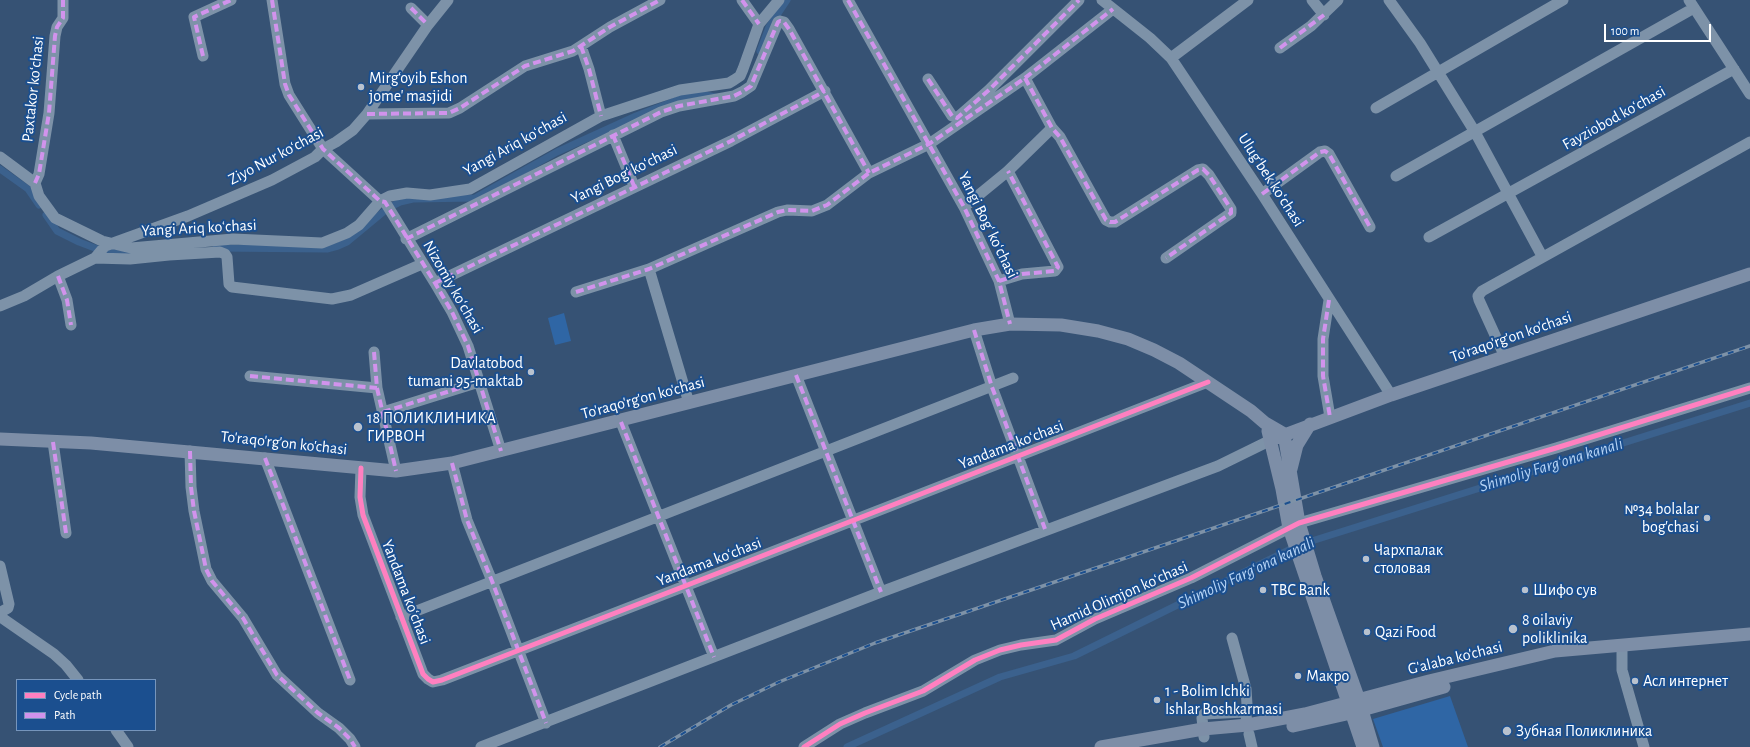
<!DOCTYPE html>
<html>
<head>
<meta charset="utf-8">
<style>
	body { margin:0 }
	#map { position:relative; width:1750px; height:747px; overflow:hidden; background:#365274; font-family:"Alegreya Sans",sans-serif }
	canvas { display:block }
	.legend { position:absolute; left:16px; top:679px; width:140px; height:52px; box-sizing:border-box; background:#1b4f8f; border:1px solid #7695bc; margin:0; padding:5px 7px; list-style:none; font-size:12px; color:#fff }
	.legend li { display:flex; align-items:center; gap:8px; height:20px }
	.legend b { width:20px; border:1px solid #7695bc }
	.scale { position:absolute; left:1604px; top:24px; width:107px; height:18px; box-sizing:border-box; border:2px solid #fff; border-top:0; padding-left:5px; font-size:12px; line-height:14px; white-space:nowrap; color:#fff; -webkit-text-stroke:3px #1b4f8f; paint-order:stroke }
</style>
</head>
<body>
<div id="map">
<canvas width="1750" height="747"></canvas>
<ul class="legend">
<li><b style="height:5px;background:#ff80c0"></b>Cycle path</li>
<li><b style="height:5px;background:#d193ec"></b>Path</li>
</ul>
<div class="scale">100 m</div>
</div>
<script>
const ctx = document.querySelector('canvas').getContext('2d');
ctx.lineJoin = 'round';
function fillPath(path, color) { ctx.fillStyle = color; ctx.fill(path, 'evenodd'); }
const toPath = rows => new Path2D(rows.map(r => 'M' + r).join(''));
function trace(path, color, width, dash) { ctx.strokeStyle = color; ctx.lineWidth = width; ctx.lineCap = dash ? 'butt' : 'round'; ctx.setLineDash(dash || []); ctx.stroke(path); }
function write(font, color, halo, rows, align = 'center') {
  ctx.font = font + ' "Alegreya Sans",sans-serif'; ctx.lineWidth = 4; ctx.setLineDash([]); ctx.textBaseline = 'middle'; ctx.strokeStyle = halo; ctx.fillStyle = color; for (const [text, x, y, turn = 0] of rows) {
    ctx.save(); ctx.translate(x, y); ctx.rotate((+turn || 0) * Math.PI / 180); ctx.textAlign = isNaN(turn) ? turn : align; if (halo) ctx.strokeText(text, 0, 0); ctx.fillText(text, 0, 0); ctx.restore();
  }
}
const green = toPath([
	[564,313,571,341,555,345,548,318],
	[1450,696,1468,747,1383,747,1373,719]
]);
const canal = toPath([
	[760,51,769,27,787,0],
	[0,169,28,189,39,205],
	[46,215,57,231,79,242,100,250,120,254,139,253],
	[216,248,327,249,338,246,347,242,388,208,400,202,413,199,475,198,557,152,636,116,690,95,701,94,715,97],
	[847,747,1000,677,1074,656,1299,545,1750,403]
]);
const minor = toPath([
	[272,0,285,84,289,95,323,149,380,201,385,202,435,283,452,312,468,346,501,451],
	[742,0,759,24],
	[848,0,964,207,999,281,1010,324],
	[1102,0,1150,38,1171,58,1262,194,1391,395],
	[1312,0,1324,15],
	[1389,0,1420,43,1475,132,1542,256],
	[1689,0,1750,94],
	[411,8,428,25],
	[581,46,589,69,601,116],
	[1280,48,1311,26,1338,0],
	[203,56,194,17,231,0],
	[1171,58,1248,0],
	[1025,78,1052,128,1060,137,1106,220,1110,222,1115,222,1198,170,1203,169,1209,175,1231,209,1231,213,1166,258],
	[928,79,952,116,957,118,989,90,1079,0],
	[1376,108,1563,0],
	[367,114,449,113,460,108,525,66,573,51,610,27,660,0],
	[613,135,634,186],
	[0,157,35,183,39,196,55,218,102,241,131,248,233,239,322,243,347,233,359,225,380,201,390,196,407,193,430,195,470,189,601,116,680,90,729,83,734,80,740,76,743,69,759,24,779,0],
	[1396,176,1694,8],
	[35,183,39,174,49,113,55,36,57,27,63,18,63,0],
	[1262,194,1320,152,1325,151,1329,154,1370,227],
	[964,207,1008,171,1052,128],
	[1429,237,1734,69],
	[406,239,661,112,679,106,734,96,742,92,751,86,778,22,780,21,784,22,789,29,869,173],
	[95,258,105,246,188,216,272,180,315,157,323,149,336,142,353,130,367,114,428,25,448,0],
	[649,269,689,403],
	[58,276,67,300,71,325],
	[999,281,1022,274,1055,271,1058,267,1008,171],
	[435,283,731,141,825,91],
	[576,292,649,269,778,212,787,210,812,211,827,205,869,173,929,144,1025,78,1113,9],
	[1329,300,1323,339,1323,376,1330,417],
	[0,306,24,296,58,276,95,258,130,259,169,255,220,252,225,254,227,257,229,284,232,287,332,299,351,295,422,264],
	[974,330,992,387,1045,529],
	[374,352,377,388,396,471],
	[1505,357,1479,300,1478,296,1482,291,1750,142],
	[796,375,881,592],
	[250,376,377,388],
	[383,412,479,382],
	[621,422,714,657],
	[53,442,66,533],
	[190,451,191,487,194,511,206,569,212,581,243,618,277,675,318,713,339,728,350,739,355,747],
	[265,458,350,680],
	[452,463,467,520,492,581,546,723],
	[361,468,360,497,363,515,423,674,428,679,433,682,442,680,685,586,1208,382],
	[0,566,9,604,8,608,1,612,2,618,54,654,66,665,78,680],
	[401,617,1013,378],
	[1232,638,1246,689,1247,705,1245,712],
	[1622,645,1622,670,1644,747],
	[116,730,128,747],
	[1249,734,1252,747],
	[1204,737,1202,718,1204,714,1245,712,1248,725],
	[481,747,881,592,1218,466,1271,440],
	[804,747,840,724,865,713,923,691,975,660,1000,650,1021,645,1056,640,1095,619,1191,578,1299,523,1556,448,1750,388]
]);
const major = toPath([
	[1268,431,1282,489,1289,528,1363,747],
	[0,439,91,443,396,471,452,463,974,330,1010,324,1061,325,1098,331,1128,339,1154,350,1179,363,1251,411,1265,423,1284,434,1299,523,1315,576,1359,700,1373,747],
	[1271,440,1391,395,1750,274],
	[1291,469,1297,445,1310,424],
	[1293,726,1351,713,1444,687],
	[1101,747,1203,729,1248,725,1305,714,1429,681,1555,651,1750,634]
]);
const rail = toPath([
	[660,747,731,705,779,682,875,643,1750,346]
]);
const quiet = toPath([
	[272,0,285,84,289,95,323,149,380,201,385,202,435,283,452,312,468,346,501,451],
	[742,0,759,24],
	[848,0,964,207,999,281,1010,324],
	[411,8,428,25],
	[581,46,589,69,601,116],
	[1280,48,1324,15],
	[203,56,194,17,231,0],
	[1025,78,1052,128,1060,137,1106,220,1110,222,1115,222,1198,170,1203,169,1209,175,1231,209,1231,213,1166,258],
	[928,79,952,116,957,118,989,90,1079,0],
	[367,114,449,113,460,108,525,66,573,51,610,27,660,0],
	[613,135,634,186],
	[35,183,39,174,49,113,55,36,57,27,63,18,63,0],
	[1262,194,1320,152,1325,151,1329,154,1370,227],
	[406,239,661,112,679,106,734,96,742,92,751,86,778,22,780,21,784,22,789,29,869,173],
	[58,276,67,300,71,325],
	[999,281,1022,274,1055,271,1058,267,1008,171],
	[435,283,731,141,825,91],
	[576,292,649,269,778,212,787,210,812,211,827,205,869,173,929,144,1025,78,1113,9],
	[1329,300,1323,339,1323,376,1330,417],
	[974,330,992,387,1045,529],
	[374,352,377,388,396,471],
	[796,375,881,592],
	[250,376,377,388],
	[383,412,479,382],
	[621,422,714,657],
	[53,442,66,533],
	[190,451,191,487,194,511,206,569,212,581,243,618,277,675,318,713,339,728,350,739,355,747],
	[265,458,350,680],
	[452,463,467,520,492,581,546,723]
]);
const cycleway = toPath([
	[361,468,360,497,363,515,423,674,428,679,433,682,442,680,685,586,1208,382],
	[804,747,840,724,865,713,923,691,975,660,1000,650,1021,645,1056,640,1095,619,1191,578,1299,523,1556,448,1750,388]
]);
const markers = [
	[361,87,4,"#b9c2ce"],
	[531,372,4,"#b9c2ce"],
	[358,427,5,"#b9c2ce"],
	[1707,518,4,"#b9c2ce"],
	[1366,559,4,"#b9c2ce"],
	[1263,590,4,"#b9c2ce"],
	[1525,590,4,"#b9c2ce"],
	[1513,629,5,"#b9c2ce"],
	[1367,632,4,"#b9c2ce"],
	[1298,676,4,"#b9c2ce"],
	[1635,681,4,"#b9c2ce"],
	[1157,700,4,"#b9c2ce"],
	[1507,731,5,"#b9c2ce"]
];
const poiNames = [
	["Mirg‘oyib Eshon",369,78],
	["jome' masjidi",369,96],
	["Davlatobod",523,363,"right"],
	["tumani 95-maktab",523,381,"right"],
	["18 ПОЛИКЛИНИКА",367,418],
	["ГИРВОН",367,436],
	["№34 bolalar",1699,509,"right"],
	["bog'chasi",1699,527,"right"],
	["Чархпалак",1374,550],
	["столовая",1374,568],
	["TBC Bank",1271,590],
	["Шифо сув",1533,590],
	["8 oilaviy",1522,620],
	["poliklinika",1522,638],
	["Qazi Food",1375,632],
	["Макро",1306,676],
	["Асл интернет",1643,681],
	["1 - Bolim Ichki",1165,691],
	["Ishlar Boshkarmasi",1165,709],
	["Зубная Поликлиника",1516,731]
];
const streetNames = [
	["Paxtakor koʻchasi",33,89,-84],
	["Fayziobod koʻchasi",1614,118,-29],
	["Yangi Ariq koʻchasi",515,144,-29],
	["Ziyo Nur koʻchasi",276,156,-28],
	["Yangi Bogʻ koʻchasi",624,174,-26],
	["Ulugʻbek koʻchasi",1271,180,57],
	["Yangi Bogʻ koʻchasi",988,225,64],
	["Yangi Ariq koʻchasi",199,228,-3],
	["Nizomiy koʻchasi",453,287,60],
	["To'raqo'rg'on ko'chasi",1511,337,-19],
	["To'raqo'rg'on ko'chasi",643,398,-15],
	["To'raqo'rg'on ko'chasi",284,443,6],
	["Yandama koʻchasi",1011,445,-21],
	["Yandama koʻchasi",709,562,-21],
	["Yandama koʻchasi",406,592,69],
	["Hamid Olimjon koʻchasi",1119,596,-24],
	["G'alaba ko'chasi",1455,658,-14]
];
const waterNames = [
	["Shimoliy Fargʻona kanali",1551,465,-17],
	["Shimoliy Fargʻona kanali",1246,573,-25]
];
fillPath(green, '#2f66a5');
trace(canal, '#3b618d', 7);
trace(minor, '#7d92a8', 11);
trace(major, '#7d8ea7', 13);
trace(rail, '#7e92a7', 3.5);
trace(rail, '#1b4f8f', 2, [6]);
trace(quiet, '#d193ec', 4, [8, 4]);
trace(cycleway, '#ff80c0', 5);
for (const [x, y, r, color] of markers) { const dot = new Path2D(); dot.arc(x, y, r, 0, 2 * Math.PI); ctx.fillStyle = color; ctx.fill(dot); trace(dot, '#1b4f8f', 1.5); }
write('16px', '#fff', '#1b4f8f', poiNames, 'left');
write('16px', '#fff', '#1b4f8f', streetNames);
write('italic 17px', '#b5d3f5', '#1b4f8f', waterNames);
</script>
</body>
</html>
